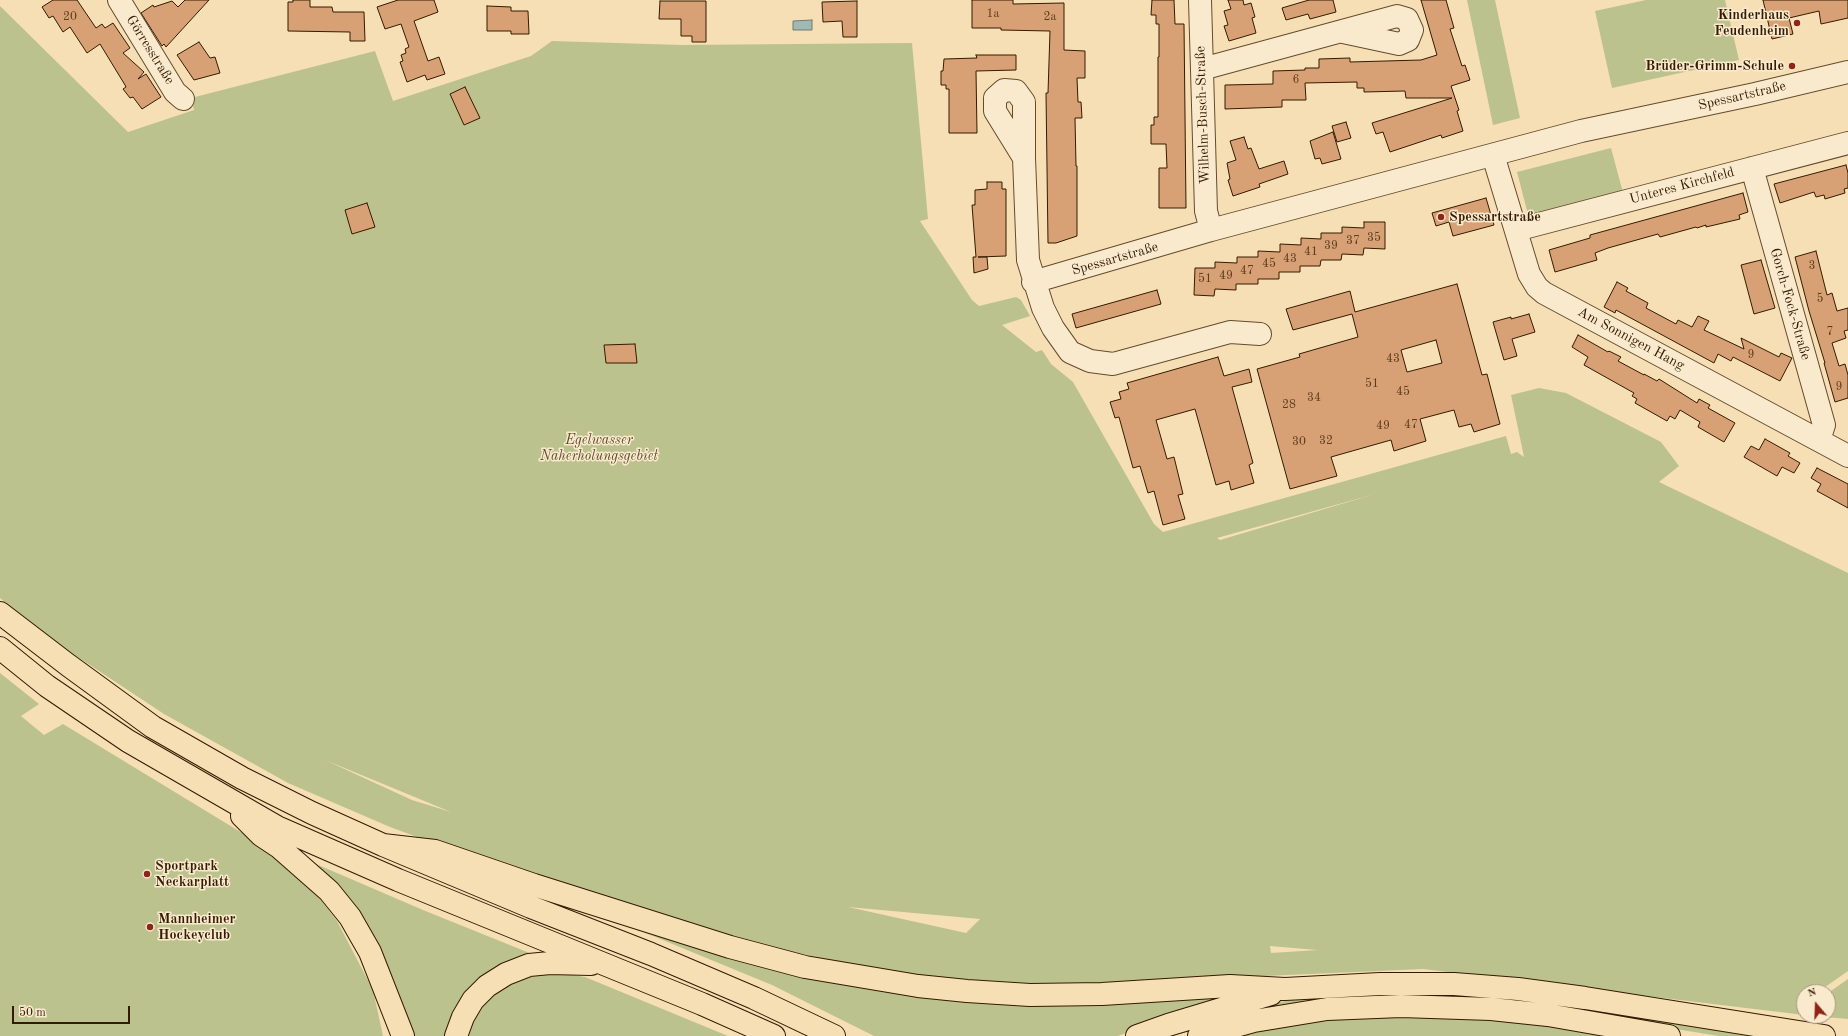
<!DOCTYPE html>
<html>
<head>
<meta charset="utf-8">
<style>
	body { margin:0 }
	#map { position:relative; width:1848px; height:1036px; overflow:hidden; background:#f6dfb4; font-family:"Old Standard TT",serif }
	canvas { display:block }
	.north { position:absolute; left:1796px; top:984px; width:40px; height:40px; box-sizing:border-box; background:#f9eace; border:1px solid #aa977c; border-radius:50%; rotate:341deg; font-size:11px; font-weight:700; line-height:16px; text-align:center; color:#341a00 }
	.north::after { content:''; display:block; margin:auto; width:14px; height:18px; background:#8f2418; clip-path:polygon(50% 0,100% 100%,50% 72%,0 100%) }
	.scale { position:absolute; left:12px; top:1006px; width:118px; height:18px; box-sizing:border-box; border:2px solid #341a00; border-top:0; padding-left:5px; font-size:12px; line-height:14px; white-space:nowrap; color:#341a00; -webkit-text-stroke:3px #f9eace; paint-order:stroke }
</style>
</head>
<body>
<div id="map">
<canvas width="1848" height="1036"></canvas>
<div class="north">N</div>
<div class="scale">50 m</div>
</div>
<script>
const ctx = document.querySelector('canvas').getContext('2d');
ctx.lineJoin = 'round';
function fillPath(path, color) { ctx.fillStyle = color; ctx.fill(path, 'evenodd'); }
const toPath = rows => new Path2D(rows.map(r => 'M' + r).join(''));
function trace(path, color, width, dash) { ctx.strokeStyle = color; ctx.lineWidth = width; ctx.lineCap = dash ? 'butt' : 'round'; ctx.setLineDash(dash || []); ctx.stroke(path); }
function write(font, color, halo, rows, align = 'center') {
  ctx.font = font + ' "Old Standard TT",serif'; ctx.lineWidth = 3; ctx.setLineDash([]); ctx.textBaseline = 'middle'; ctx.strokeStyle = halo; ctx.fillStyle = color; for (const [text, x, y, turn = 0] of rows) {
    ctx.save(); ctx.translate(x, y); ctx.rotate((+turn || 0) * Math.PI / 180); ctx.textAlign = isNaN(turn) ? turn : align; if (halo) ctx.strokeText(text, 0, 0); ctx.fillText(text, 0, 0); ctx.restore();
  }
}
const green = toPath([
	[1467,0,1495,0,1520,118,1493,125],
	[1646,0,1725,0,1739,60,1612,88,1595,11],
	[0,6,128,132,194,110,191,98,375,51,393,101,531,56,552,41,682,45,912,43,928,219,920,221,972,300,979,306,1016,297,1021,300,1030,316,1002,325,1036,352,1042,350,1051,364,1073,382,1154,524,1163,532,1506,436,1511,454,1517,452,1524,457,1511,395,1539,388,1566,393,1661,442,1679,466,1659,482,1848,573,1848,971,1818,992,1804,992,1804,1015,1423,969,1198,979,1079,986,906,976,722,937,512,872,390,827,288,783,164,714,46,636,0,598],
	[1375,494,1220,540,1217,538],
	[325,760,451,812,412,800],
	[848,907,980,919,966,933],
	[1270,946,1317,950,1318,950,1271,953],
	[1611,148,1625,200,1531,226,1517,172],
	[0,673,39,704,21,716,44,735,63,724,252,839,311,887,337,921,373,990,383,1036,0,1036],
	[316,864,423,910,532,954,534,955,449,1036,409,1036,314,865],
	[636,929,852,985,1239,992,1118,1036,874,1036,772,985],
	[555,972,585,977,728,1036,465,1036,479,1007,503,986,531,974],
	[1848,979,1848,1019,1814,1016,1828,1016,1828,993],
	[1420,992,1495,997,1627,1015,1750,1036,1719,1036,1638,1023,1500,1003,1230,1020,1173,1036,1158,1036,1261,1006,1290,1000,1316,997],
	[1463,1015,1631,1036,1228,1036,1305,1019]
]);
const water = toPath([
	[812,20,812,30,793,30,793,21,812,20]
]);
const building = toPath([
	[53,0,77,0,96,28,102,24,105,28,113,23,130,48,123,53,144,72,138,79,146,74,161,97,142,109,133,97,130,98,123,89,126,87,125,85,100,44,87,53,70,27,63,32,53,16,49,18,42,7,53,0],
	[185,0,209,0,166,47,164,44,162,46,141,13,153,5,154,7,172,1,178,7,185,0],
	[293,0,310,0,310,7,332,7,333,12,364,12,365,41,350,41,350,32,288,31,288,2,293,2,293,0],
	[398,0,434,0,438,12,414,21,428,61,439,57,445,74,427,80,425,75,407,82,400,62,403,61,401,55,406,53,405,49,409,47,401,24,385,29,377,7,398,0],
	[972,0,1013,0,1013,4,1064,3,1064,50,1085,51,1085,78,1077,78,1078,102,1081,102,1082,118,1075,118,1076,166,1077,166,1077,236,1056,243,1048,243,1046,93,1048,93,1050,31,1001,30,1001,28,972,28,972,0],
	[1152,0,1174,0,1175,24,1184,24,1186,208,1159,208,1159,168,1167,168,1166,144,1151,144,1151,125,1154,125,1154,117,1158,117,1158,57,1159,57,1159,24,1156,24,1156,15,1151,15,1152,0],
	[1228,0,1243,0,1244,5,1251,3,1255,17,1252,18,1256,33,1229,41,1224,26,1228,25,1224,11,1231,9,1228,0],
	[1309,0,1333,0,1336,12,1310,19,1308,14,1286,20,1282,8,1309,0],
	[1421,0,1446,0,1454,28,1450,29,1462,66,1465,65,1470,80,1451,86,1459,110,1457,111,1463,131,1442,138,1441,135,1390,152,1383,132,1376,134,1372,123,1452,98,1406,98,1405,91,1364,92,1364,88,1357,88,1357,82,1305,83,1306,100,1282,100,1282,107,1225,109,1225,85,1273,84,1273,71,1305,70,1305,68,1319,68,1319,59,1350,58,1350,62,1421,60,1437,55,1421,0],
	[1763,0,1848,0,1848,18,1821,24,1819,11,1789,18,1793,34,1772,39,1763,0],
	[660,1,706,1,706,42,692,42,692,36,681,36,681,19,659,19,660,1],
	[857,1,857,37,843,37,842,21,823,22,822,2,857,1],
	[487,6,511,7,511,11,528,11,529,34,511,34,511,31,487,31,487,6],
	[199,42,210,58,215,57,220,73,194,80,177,55,199,42],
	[976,55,1016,55,1016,70,976,71,977,133,949,133,949,89,946,89,946,85,941,85,941,71,943,71,944,59,977,58,976,55],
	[465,87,480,118,464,125,450,94,465,87],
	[1346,122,1351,138,1337,142,1332,126,1346,122],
	[1333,132,1341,159,1322,164,1320,158,1315,159,1310,141,1333,132],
	[1244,137,1248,149,1251,148,1259,169,1284,161,1288,174,1259,184,1260,187,1233,196,1228,180,1230,179,1227,163,1236,160,1230,141,1244,137],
	[1846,165,1848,173,1848,188,1844,189,1845,193,1825,199,1824,195,1816,197,1814,192,1780,203,1774,184,1846,165],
	[987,182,1002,182,1002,189,1006,189,1006,256,978,257,987,257,988,269,974,273,973,257,976,257,972,205,975,205,975,190,987,189,987,182],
	[1743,193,1748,212,1739,215,1740,219,1706,227,1706,225,1697,228,1696,227,1660,237,1658,234,1608,248,1595,253,1597,260,1555,272,1549,250,1590,238,1590,235,1743,193],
	[1486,198,1494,225,1453,236,1449,222,1436,226,1432,213,1486,198],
	[367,203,375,227,352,234,345,210,367,203],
	[1364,222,1385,222,1385,249,1364,248,1363,255,1342,254,1341,260,1321,260,1320,266,1300,266,1300,272,1279,272,1279,279,1258,279,1258,284,1236,284,1236,290,1215,289,1214,296,1194,295,1195,268,1215,268,1215,262,1237,263,1237,257,1258,257,1258,251,1280,252,1280,244,1301,245,1301,238,1321,239,1321,233,1342,233,1342,227,1364,228,1364,222],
	[1816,251,1827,295,1832,293,1837,311,1848,308,1848,330,1844,331,1846,338,1832,343,1839,366,1845,364,1848,375,1848,398,1835,402,1824,363,1825,363,1809,311,1795,257,1816,251],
	[1761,260,1775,308,1754,314,1741,265,1761,260],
	[1617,282,1628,288,1626,291,1648,303,1646,308,1676,324,1678,320,1692,327,1698,316,1709,321,1704,330,1744,349,1741,338,1779,357,1781,353,1792,358,1780,381,1733,357,1731,361,1718,354,1714,363,1616,310,1615,313,1604,307,1617,282],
	[1457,284,1482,375,1487,374,1500,424,1474,432,1471,424,1459,427,1454,410,1420,419,1426,441,1394,451,1391,440,1331,457,1337,476,1290,489,1257,369,1300,357,1299,354,1358,337,1352,314,1293,330,1286,309,1350,291,1355,312,1457,284],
	[1436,340,1442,363,1407,372,1401,350,1436,340],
	[1157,290,1161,304,1076,328,1072,314,1157,290],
	[1529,314,1535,332,1512,339,1517,356,1504,360,1493,322,1511,317,1511,319,1529,314],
	[1578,335,1608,352,1609,351,1621,357,1618,361,1644,375,1644,374,1657,381,1659,379,1697,403,1699,399,1710,405,1708,408,1735,423,1724,442,1698,427,1700,422,1680,410,1675,419,1670,416,1667,421,1635,403,1637,399,1632,396,1634,393,1584,365,1588,357,1572,347,1578,335],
	[635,344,637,363,606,363,604,345,635,344],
	[1218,357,1224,376,1249,369,1252,382,1232,387,1253,463,1249,465,1254,483,1231,490,1229,481,1216,485,1195,409,1156,420,1167,459,1174,457,1183,494,1178,495,1185,519,1163,525,1154,491,1148,493,1140,466,1133,468,1119,417,1115,418,1110,402,1121,399,1119,392,1129,389,1127,383,1218,357],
	[1765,439,1790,453,1788,456,1800,463,1794,473,1782,467,1777,476,1744,457,1751,446,1759,450,1765,439],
	[1817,468,1848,484,1848,508,1817,491,1821,484,1811,478,1817,468]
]);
const minor = toPath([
	[119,0,175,92,183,99],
	[1200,0,1206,211,1211,230],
	[1202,69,1397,16,1407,19,1412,30,1408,40,1399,44,1343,32],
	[1493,155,1529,274,1537,287,1544,293,1848,456],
	[1024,158,995,111,995,98,1004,90,1016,91,1024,102,1024,158,1028,260,1043,308,1053,328,1070,352,1090,361,1113,364,1230,332,1260,334],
	[1752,168,1824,425,1819,440],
	[1516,230,1848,143],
	[1033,282,1211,230,1581,131,1755,94,1848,72]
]);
const highway = toPath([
	[0,613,68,665,153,727,242,778,312,813,383,845,531,907,651,954,754,998,834,1036],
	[0,648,47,686,128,741,277,827,398,880,702,1004,774,1036],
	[242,816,261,835,279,847,329,891,350,917,370,952,403,1036],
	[383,845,435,851,534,885,730,947,805,967,918,986,967,991,1030,995,1102,994,1230,986,1285,989,1380,984,1454,984,1518,989,1585,998,1824,1036],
	[456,1036,463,1017,473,1000,487,986,506,974,529,965,550,963,591,964],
	[1137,1036,1168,1025,1271,994],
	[1199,1036,1254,1021,1327,1009,1401,1006,1491,1009,1548,1015,1669,1036]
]);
const markers = [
	[1797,23,4,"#8f2418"],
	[1792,66,4,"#8f2418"],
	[1441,217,4,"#8f2418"],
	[147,874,4,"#8f2418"],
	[150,927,4,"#8f2418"]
];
const numberNames = [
	["1a",993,14],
	["20",70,17],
	["2a",1050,17],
	["6",1296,80],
	["35",1374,238],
	["37",1353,241],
	["39",1331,246],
	["41",1311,252],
	["43",1290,259],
	["45",1269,264],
	["3",1812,266],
	["47",1247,271],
	["49",1226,276],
	["51",1205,279],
	["5",1820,299],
	["7",1830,332],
	["9",1751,355],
	["43",1393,359],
	["51",1372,384],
	["9",1839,387],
	["45",1403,392],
	["34",1314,398],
	["28",1289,405],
	["47",1411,425],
	["49",1383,426],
	["32",1326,441],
	["30",1299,442]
];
const poiNames = [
	["Kinderhaus",1789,15,"right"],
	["Feudenheim",1789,31,"right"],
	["Brüder-Grimm-Schule",1784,66,"right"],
	["Spessartstraße",1449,217],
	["Sportpark",155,866],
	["Neckarplatt",155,882],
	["Mannheimer",158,919],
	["Hockeyclub",158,935]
];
const streetNames = [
	["Görresstraße",150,50,58],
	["Spessartstraße",1742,96,-13],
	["Wilhelm-Busch-Straße",1203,115,-92],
	["Unteres Kirchfeld",1682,186,-15],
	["Spessartstraße",1115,259,-16],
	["Gorch-Fock-Straße",1790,304,74],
	["Am Sonnigen Hang",1631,339,28]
];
const parkNames = [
	["Egelwasser",599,440],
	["Naherholungsgebiet",599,456]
];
fillPath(green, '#bcc28d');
fillPath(water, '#9fbab6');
trace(water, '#747a6d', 1);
fillPath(building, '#d7a175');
trace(building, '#341a00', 1);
trace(minor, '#644b2d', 24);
trace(highway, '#341a00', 24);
trace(minor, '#f9eace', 22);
trace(highway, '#f6dfb4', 22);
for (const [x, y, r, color] of markers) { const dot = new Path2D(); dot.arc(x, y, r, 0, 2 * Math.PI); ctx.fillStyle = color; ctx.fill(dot); trace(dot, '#f9eace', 1.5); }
write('12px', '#5d3c1d', null, numberNames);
write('bold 14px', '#341a00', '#f9eace', poiNames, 'left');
write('14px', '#341a00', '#f9eace', streetNames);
write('italic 14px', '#5d4c2a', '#f9eace', parkNames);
</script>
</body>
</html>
